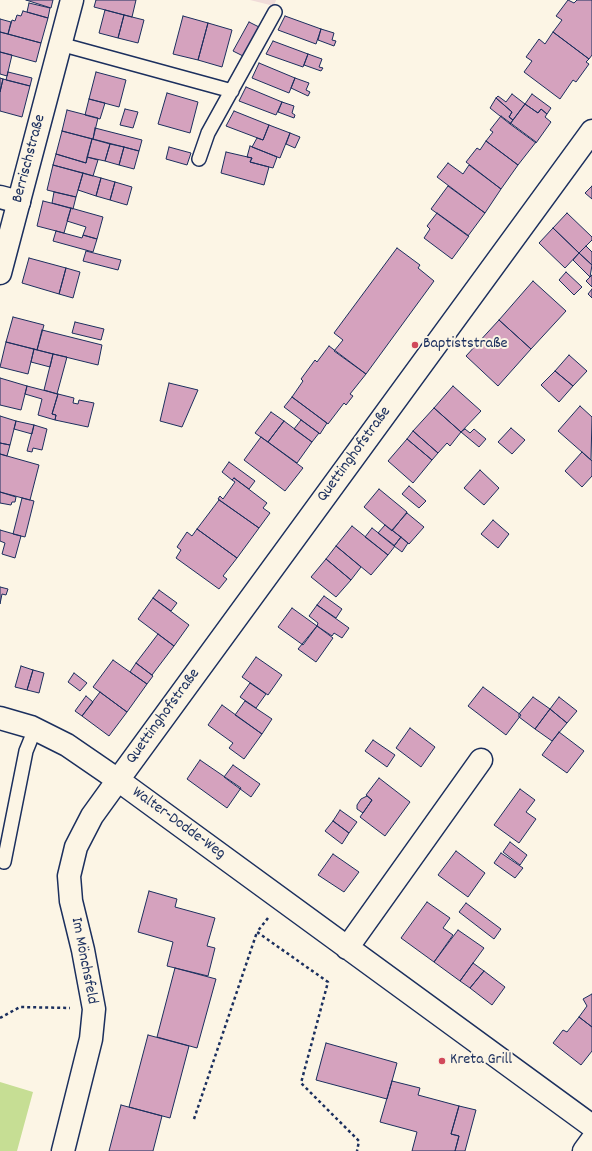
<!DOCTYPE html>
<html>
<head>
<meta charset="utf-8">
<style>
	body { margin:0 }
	canvas { display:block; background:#fcf5e5 }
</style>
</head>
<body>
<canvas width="592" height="1151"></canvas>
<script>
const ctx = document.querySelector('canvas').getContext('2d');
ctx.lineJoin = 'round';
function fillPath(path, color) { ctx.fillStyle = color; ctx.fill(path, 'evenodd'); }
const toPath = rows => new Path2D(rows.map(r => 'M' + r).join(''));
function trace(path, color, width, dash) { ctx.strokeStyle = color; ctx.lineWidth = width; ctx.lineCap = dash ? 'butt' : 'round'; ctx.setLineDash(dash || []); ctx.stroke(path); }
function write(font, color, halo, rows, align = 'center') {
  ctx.font = font + ' Dekko,sans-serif'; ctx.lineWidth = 4; ctx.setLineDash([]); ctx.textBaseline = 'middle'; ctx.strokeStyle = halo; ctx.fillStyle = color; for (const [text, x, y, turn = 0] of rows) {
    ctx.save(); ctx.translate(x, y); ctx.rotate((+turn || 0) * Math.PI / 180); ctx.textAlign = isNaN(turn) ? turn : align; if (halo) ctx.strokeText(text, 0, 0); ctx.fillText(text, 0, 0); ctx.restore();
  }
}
const built = toPath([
	[250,0,276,0,274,6]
]);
const green = toPath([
	[0,1082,33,1092,17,1151,0,1151]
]);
const building = toPath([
	[26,0,53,0,51,8,26,0],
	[96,0,136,0,132,17,94,7,96,0],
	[568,0,574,3,577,0,592,0,592,55,589,59,553,32,562,20,556,16,568,0],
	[29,3,50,8,48,18,27,12,29,3],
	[105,10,124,15,118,38,99,33,105,10],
	[23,11,48,18,41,43,8,34,12,20,15,21,17,15,21,16,23,11],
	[124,15,144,20,138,43,118,38,124,15],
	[183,16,208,23,198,60,173,54,183,16],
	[285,16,321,29,316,44,278,30,285,16],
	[0,19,11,22,8,34,0,32,0,19],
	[249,22,259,27,243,56,233,51,249,22],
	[208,23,232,30,222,67,198,60,208,23],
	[321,29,334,33,332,40,336,41,334,46,318,40,321,29],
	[0,32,41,43,36,62,0,52,0,32],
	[553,32,589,59,586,62,589,64,576,82,573,80,560,99,524,72,532,61,526,57,539,39,545,44,553,32],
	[273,41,308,54,303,67,266,54,273,41],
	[0,52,12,55,7,76,0,74,0,52],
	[308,54,322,59,319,67,323,68,321,71,304,65,308,54],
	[259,63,295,78,289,93,252,78,259,63],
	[8,72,32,78,30,86,6,80,8,72],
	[96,72,126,80,119,107,89,99,96,72],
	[0,78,3,79,0,92,0,78],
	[295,78,309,83,306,90,310,92,308,96,291,88,295,78],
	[3,79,30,86,22,117,0,111,0,92,3,79],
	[246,87,282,102,276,115,239,101,246,87],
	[167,93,198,102,190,133,158,124,167,93],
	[512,94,525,104,513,120,509,117,512,112,496,98,498,96,506,102,512,94],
	[532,94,551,108,547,114,541,109,538,113,525,104,532,94],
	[496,98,512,112,509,117,513,120,510,124,490,108,496,98],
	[89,99,105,103,100,119,85,115,89,99],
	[282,102,294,106,292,113,295,115,294,118,278,112,282,102],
	[525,104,538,113,541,109,547,114,545,117,551,122,536,143,510,124,525,104],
	[125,109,138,112,133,128,120,125,125,109],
	[67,110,98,118,93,139,62,131,67,110],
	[234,111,269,125,263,140,226,126,234,111],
	[501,116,536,142,518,165,486,141,493,132,490,130,501,116],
	[269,125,290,133,280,158,252,147,257,138,263,140,269,125],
	[95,128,142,140,139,151,93,139,95,128],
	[62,131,92,139,86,163,56,154,62,131],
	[290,133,300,137,295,148,286,144,290,133],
	[92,139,110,144,105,161,87,157,92,139],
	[486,141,518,165,501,189,466,162,477,148,480,150,486,141],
	[110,144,124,147,119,165,105,161,110,144],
	[250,146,277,157,273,168,250,162,252,158,247,157,250,146],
	[124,147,139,151,134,169,119,165,124,147],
	[169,147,191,153,187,165,166,159,169,147],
	[226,152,252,158,250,162,269,167,264,185,221,173,226,152],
	[56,154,86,163,87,157,98,160,93,176,53,165,56,154],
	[448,163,463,174,469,165,501,189,485,213,437,177,448,163],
	[53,165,83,173,76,197,47,190,53,165],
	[83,173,101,178,96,196,78,190,83,173],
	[101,178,115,182,110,200,96,196,101,178],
	[115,182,132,187,127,205,110,200,115,182],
	[448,186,485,213,468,236,431,209,448,186],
	[592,186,592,199,585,193,592,186],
	[54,192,76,197,73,209,52,203,54,192],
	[43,201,71,208,64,233,37,226,43,201],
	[71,208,103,217,97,239,83,235,86,227,67,221,71,208],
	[437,213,469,236,452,259,424,238,430,229,427,226,437,213],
	[567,213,592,237,592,240,579,253,553,228,567,213],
	[553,228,579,253,565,268,539,243,553,228],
	[56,231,82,238,83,235,97,239,93,252,53,241,56,231],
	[586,246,592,252,592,265,579,253,586,246],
	[397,248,420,265,418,268,434,281,366,374,334,351,343,340,334,333,397,248],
	[86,251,121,260,118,270,83,261,86,251],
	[579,253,592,265,590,277,573,260,579,253],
	[29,258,66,268,59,294,22,283,29,258],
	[66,268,80,272,73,298,59,294,66,268],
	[566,272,582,287,574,295,559,280,566,272],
	[592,275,592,287,586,281,592,275],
	[533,281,566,311,531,349,499,320,533,281],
	[592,289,592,298,588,294,592,289],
	[13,317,44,325,37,350,6,342,13,317],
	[499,320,531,349,498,386,466,356,499,320],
	[75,322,104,329,101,340,72,333,75,322],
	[42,330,102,345,98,365,37,350,42,330],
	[6,342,34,349,28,374,0,367,6,342],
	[329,346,366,374,350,394,353,396,346,405,344,403,328,424,292,397,303,381,301,379,315,360,317,362,329,346],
	[34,349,53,354,50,367,31,362,34,349],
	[53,354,67,357,57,394,44,390,53,354],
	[569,355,587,371,573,386,555,371,569,355],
	[555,371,573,386,559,402,541,385,555,371],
	[0,378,27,386,21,410,0,405,0,378],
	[169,383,198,390,182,427,160,421,169,383],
	[27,386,58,394,52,414,56,415,55,420,38,415,42,399,25,394,27,386],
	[453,386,481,411,461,432,434,408,453,386],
	[58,394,74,398,73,403,78,404,79,400,94,403,88,427,55,420,56,415,52,414,58,394],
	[292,397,327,423,320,434,284,407,292,397],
	[580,406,592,417,591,460,558,431,580,406],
	[434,408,461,432,450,446,447,443,438,453,413,431,434,408],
	[271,412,284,421,268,442,255,433,271,412],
	[0,416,16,421,10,445,0,443,0,416],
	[301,420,319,433,312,442,294,429,301,420],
	[16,421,34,425,32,434,14,429,16,421],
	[284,421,312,442,297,463,268,442,284,421],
	[34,425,47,429,42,450,33,448,32,452,27,451,34,425],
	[511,428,525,440,512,454,498,442,511,428],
	[465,429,470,433,474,429,486,439,479,447,461,432,465,429],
	[413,431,438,453,432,460,407,439,413,431],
	[261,437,303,468,285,491,244,460,261,437],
	[407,439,432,460,413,483,388,461,407,439],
	[0,443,10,445,7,456,0,454,0,443],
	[582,452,592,461,592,476,582,487,565,471,582,452],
	[0,454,39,465,30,500,0,492,0,454],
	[229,462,255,481,249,489,234,478,232,480,222,472,229,462],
	[480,470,499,488,484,505,464,488,480,470],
	[234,478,267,503,263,508,270,513,259,528,218,499,220,496,223,499,235,482,232,480,234,478],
	[409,486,426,501,419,508,402,494,409,486],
	[379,489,407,512,392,531,364,507,379,489],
	[0,492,16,497,15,502,12,502,11,505,0,503,0,492],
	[22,498,34,501,25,537,13,534,22,498],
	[219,500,259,528,237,558,197,529,219,500],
	[407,513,424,527,409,544,392,530,407,513],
	[493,520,509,534,498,548,481,534,493,520],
	[385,525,401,537,394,546,378,533,385,525],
	[352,526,388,555,371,575,336,546,352,526],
	[372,528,395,546,388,555,365,537,372,528],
	[197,529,237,558,223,576,227,579,219,589,176,558,181,550,177,547,187,532,192,536,197,529],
	[0,530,21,536,15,558,2,554,5,543,0,541,0,530],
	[401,537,408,543,402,552,394,546,401,537],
	[336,546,361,567,351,580,326,559,336,546],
	[326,559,351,580,336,597,311,577,326,559],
	[0,587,8,589,6,595,2,594,0,604,0,587],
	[159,590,177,603,171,611,153,598,159,590],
	[324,596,342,609,336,618,317,605,324,596],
	[153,598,189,625,174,646,138,619,153,598],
	[317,605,349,628,342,638,334,633,332,636,317,626,318,623,309,616,317,605],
	[292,608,317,626,303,645,278,627,292,608],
	[317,626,333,638,316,662,298,649,317,626],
	[158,634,174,646,152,675,136,663,158,634],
	[256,657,282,675,268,695,242,677,256,657],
	[113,660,147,684,127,712,93,687,113,660],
	[136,663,153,676,147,684,130,672,136,663],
	[21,666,33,670,27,690,15,687,21,666],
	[33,670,44,673,39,693,27,690,33,670],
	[74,673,87,683,80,691,68,682,74,673],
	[250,683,266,694,256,708,240,697,250,683],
	[483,687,521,715,506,735,468,706,483,687],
	[100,692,127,712,109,736,82,716,100,692],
	[86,696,93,702,82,716,75,711,86,696],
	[533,697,550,709,535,729,519,717,519,714,533,697],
	[559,697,577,711,567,723,550,709,559,697],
	[245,701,272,719,262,734,235,715,245,701],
	[222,705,262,734,244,759,229,748,233,743,208,725,222,705],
	[550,709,567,723,552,741,535,729,550,709],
	[410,728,435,747,421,767,396,748,410,728],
	[559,732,584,751,567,773,542,755,559,732],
	[373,740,395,755,387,767,365,751,373,740],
	[200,760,241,788,227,808,187,779,200,760],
	[233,765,260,784,251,797,224,777,233,765],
	[379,778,410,802,385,836,360,817,372,800,366,795,379,778],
	[520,789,535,800,526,812,536,819,519,843,494,825,520,789],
	[367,796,372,800,363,813,357,809,357,805,361,799,367,796],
	[340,810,357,822,349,833,333,821,340,810],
	[333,821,349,833,342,844,325,831,333,821],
	[510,842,527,855,520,865,503,852,510,842],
	[456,851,485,873,468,897,438,875,456,851],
	[501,853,523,868,515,878,494,863,501,853],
	[333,854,359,872,344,892,318,875,333,854],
	[149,891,177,899,175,907,215,918,207,946,215,948,208,976,167,966,173,942,138,932,149,891],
	[427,902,450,918,443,928,453,935,434,962,401,938,427,902],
	[466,903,501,929,494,939,459,912,466,903],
	[458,930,484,948,460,981,434,962,458,930],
	[473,963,484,971,470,988,460,981,473,963],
	[175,968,216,979,197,1048,157,1037,175,968],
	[484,971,505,987,492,1005,470,988,484,971],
	[592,994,592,1027,579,1017,587,1006,583,999,592,994],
	[579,1017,592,1027,592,1051,581,1065,553,1043,563,1030,567,1032,579,1017],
	[148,1035,189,1046,170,1118,129,1107,148,1035],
	[326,1043,397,1063,387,1099,316,1080,326,1043],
	[392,1081,420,1088,418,1095,459,1106,451,1134,459,1136,455,1151,412,1151,417,1132,380,1122,392,1081],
	[121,1105,162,1116,153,1151,109,1151,121,1105],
	[459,1106,476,1110,465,1151,455,1151,459,1136,451,1134,459,1106]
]);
const path = toPath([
	[268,918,257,932,328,982,301,1083,359,1141,357,1151],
	[0,1018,20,1007,70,1008],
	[194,1119,257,932]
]);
const service = toPath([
	[60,44,232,91],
	[199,159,208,133,275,12],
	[4,862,26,751,35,729]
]);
const minor = toPath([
	[0,197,19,202],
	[0,718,31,727,67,745,118,780,592,1126],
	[347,948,481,760],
	[63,1151,91,1039,94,1009,83,950,71,901,69,876,76,847,92,816,118,780,592,131]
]);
const tertiary = toPath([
	[0,273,72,0],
	[584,1151,592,1140]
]);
const markers = [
	[415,345,4,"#d1495b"],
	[442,1061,4,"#d1495b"]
];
const streetNames = [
	["Berrischstraße",30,159,-75],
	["Quettinghofstraße",355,455,-54],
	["Quettinghofstraße",164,717,-54],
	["Walter-Dodde-Weg",178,824,36],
	["Im Mönchsfeld",83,961,79]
];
const poiNames = [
	["Baptiststraße",423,345],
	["Kreta Grill",450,1061]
];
fillPath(built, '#f0dcd9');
fillPath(green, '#c6de94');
fillPath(building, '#d5a2be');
trace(building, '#1b2f5e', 1);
trace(service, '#1b2f5e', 16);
trace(minor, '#1b2f5e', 25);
trace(tertiary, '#1b2f5e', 25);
trace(path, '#1b2f5e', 2.5, [3, 3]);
trace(service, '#fcf5e5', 13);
trace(minor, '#fcf5e5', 22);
trace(tertiary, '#fcf5e5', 22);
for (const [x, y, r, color] of markers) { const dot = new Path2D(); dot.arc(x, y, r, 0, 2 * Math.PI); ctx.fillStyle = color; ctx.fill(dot); trace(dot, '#fcf5e5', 1.5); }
write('16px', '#1b2f5e', '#fcf5e5', streetNames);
write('16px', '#1b2f5e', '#fcf5e5', poiNames, 'left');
</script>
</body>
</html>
